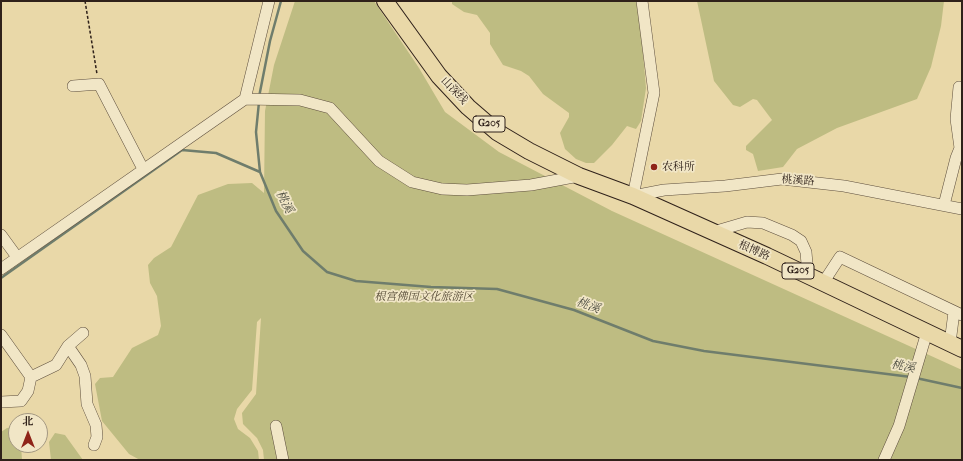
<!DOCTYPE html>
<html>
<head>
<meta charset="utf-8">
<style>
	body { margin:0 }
	#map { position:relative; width:963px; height:461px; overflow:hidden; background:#e9d8a8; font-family:"IM FELL French Canon","Noto Serif SC",serif }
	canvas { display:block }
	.frame { position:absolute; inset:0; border:2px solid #2f211a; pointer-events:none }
	.north { position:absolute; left:8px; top:413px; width:40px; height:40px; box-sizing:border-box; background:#f1e6c6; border:1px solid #a39781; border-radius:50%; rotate:0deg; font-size:11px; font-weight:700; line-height:16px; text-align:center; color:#2f211a }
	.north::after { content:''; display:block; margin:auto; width:14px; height:18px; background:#8f2418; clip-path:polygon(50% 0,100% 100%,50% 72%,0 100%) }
</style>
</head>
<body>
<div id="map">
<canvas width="963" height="461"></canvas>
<div class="frame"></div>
<div class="north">北</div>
</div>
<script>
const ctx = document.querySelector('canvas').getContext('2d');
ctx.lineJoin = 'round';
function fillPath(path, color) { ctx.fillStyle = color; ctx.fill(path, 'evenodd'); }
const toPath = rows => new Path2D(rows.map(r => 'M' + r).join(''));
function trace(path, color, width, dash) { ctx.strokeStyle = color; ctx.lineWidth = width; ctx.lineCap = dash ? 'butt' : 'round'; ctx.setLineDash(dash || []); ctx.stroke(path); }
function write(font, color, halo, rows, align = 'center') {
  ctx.font = font + ' "IM FELL French Canon","Noto Serif SC",serif'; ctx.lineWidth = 3.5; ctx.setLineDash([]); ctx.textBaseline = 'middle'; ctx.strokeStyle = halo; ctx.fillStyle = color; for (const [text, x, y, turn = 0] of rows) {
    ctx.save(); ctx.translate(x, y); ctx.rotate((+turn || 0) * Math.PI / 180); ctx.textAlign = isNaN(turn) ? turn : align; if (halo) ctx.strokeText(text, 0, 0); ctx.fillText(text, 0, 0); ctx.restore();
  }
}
const green = toPath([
	[295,1,374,1,419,68,445,112,499,152,612,211,962,370,962,460,264,460,263,450,257,438,243,424,242,413,256,394,261,318,257,322,252,390,237,409,234,419,238,429,250,438,258,451,259,460,140,460,129,454,102,421,95,384,100,378,113,377,132,348,158,335,161,326,157,296,150,283,148,265,154,258,171,247,198,195,228,184,252,183,264,193,265,111,274,65],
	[452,1,636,1,639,6,646,88,641,121,636,129,627,126,612,145,594,163,586,163,576,159,565,149,560,133,569,117,569,113,543,94,529,76,521,71,503,65,490,44,490,33,477,15,464,12,452,4],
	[697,1,944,1,941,26,931,67,917,99,837,128,797,149,783,167,758,171,753,154,746,150,746,146,772,120,757,100,753,99,740,107,733,105,714,81],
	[15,427,16,445,21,445,22,460,1,460,1,432,7,428],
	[55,433,65,435,83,460,51,460,49,442]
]);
const stream = toPath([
	[259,97,270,41,281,1],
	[259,102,256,132,260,172,276,211,303,251,327,272,356,281,431,287,497,289,574,310,653,341,704,351,911,377],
	[1,278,182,150,216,153,260,172],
	[916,378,962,388]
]);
const path = toPath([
	[85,1,97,74]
]);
const minor = toPath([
	[642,1,654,93,633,196,664,190,725,186,782,179,844,186,962,209],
	[73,86,99,84,143,169],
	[959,87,956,119,960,148],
	[245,99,269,1],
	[944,205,956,158,962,143],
	[713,232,747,222,763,223,792,235,801,241,806,252,808,276],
	[1,235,17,257],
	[1,269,245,99,300,100,330,108,379,161,412,182,442,189,467,190,531,185,579,176],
	[823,283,840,257,962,315],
	[1,335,31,377],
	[950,343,954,312],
	[68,346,81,365,85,376,87,404,96,425,97,437,94,445],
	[1,402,21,401,28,391,31,377,56,365,68,346,83,333],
	[276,426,283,460],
	[884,460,899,426,927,332]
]);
const highway = toPath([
	[385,1,439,76,468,107,497,132,529,151,579,176,633,196,767,256,962,349]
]);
const markers = [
	[654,167,4,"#8f2418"]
];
const shields = [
	[489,124,32],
	[798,271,32]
];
const shieldNames = [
	["G205",489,124],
	["G205",798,271]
];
const streetNames = [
	["山深线",454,91,46],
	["桃溪路",798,181,4],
	["根博路",754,251,24]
];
const poiNames = [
	["农科所",662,167]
];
const parkNames = [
	["根宫佛国文化旅游区",424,297]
];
const waterNames = [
	["桃溪",284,202,63],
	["桃溪",588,306,20],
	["桃溪",903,367,10]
];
fillPath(green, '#bebc82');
trace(stream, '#6f7d6c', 2.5);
trace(minor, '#5e4f3e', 12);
trace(highway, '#2f211a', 18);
trace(path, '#2f211a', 1.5, [3, 2]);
trace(minor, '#f1e6c6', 11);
trace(highway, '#e9d8a8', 16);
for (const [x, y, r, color] of markers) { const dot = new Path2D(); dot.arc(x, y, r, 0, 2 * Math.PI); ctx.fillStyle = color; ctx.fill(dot); trace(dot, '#f1e6c6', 1.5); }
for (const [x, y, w] of shields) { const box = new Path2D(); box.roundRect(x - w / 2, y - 8, w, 16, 3); ctx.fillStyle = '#f1e6c6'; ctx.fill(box); trace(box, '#2f211a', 1); }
write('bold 10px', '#2f211a', null, shieldNames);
write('11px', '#2f211a', '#f1e6c6', streetNames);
write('11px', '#2f211a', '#f1e6c6', poiNames, 'left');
write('italic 11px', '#534834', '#f1e6c6', parkNames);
write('italic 12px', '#4f4f43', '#f1e6c6', waterNames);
</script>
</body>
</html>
